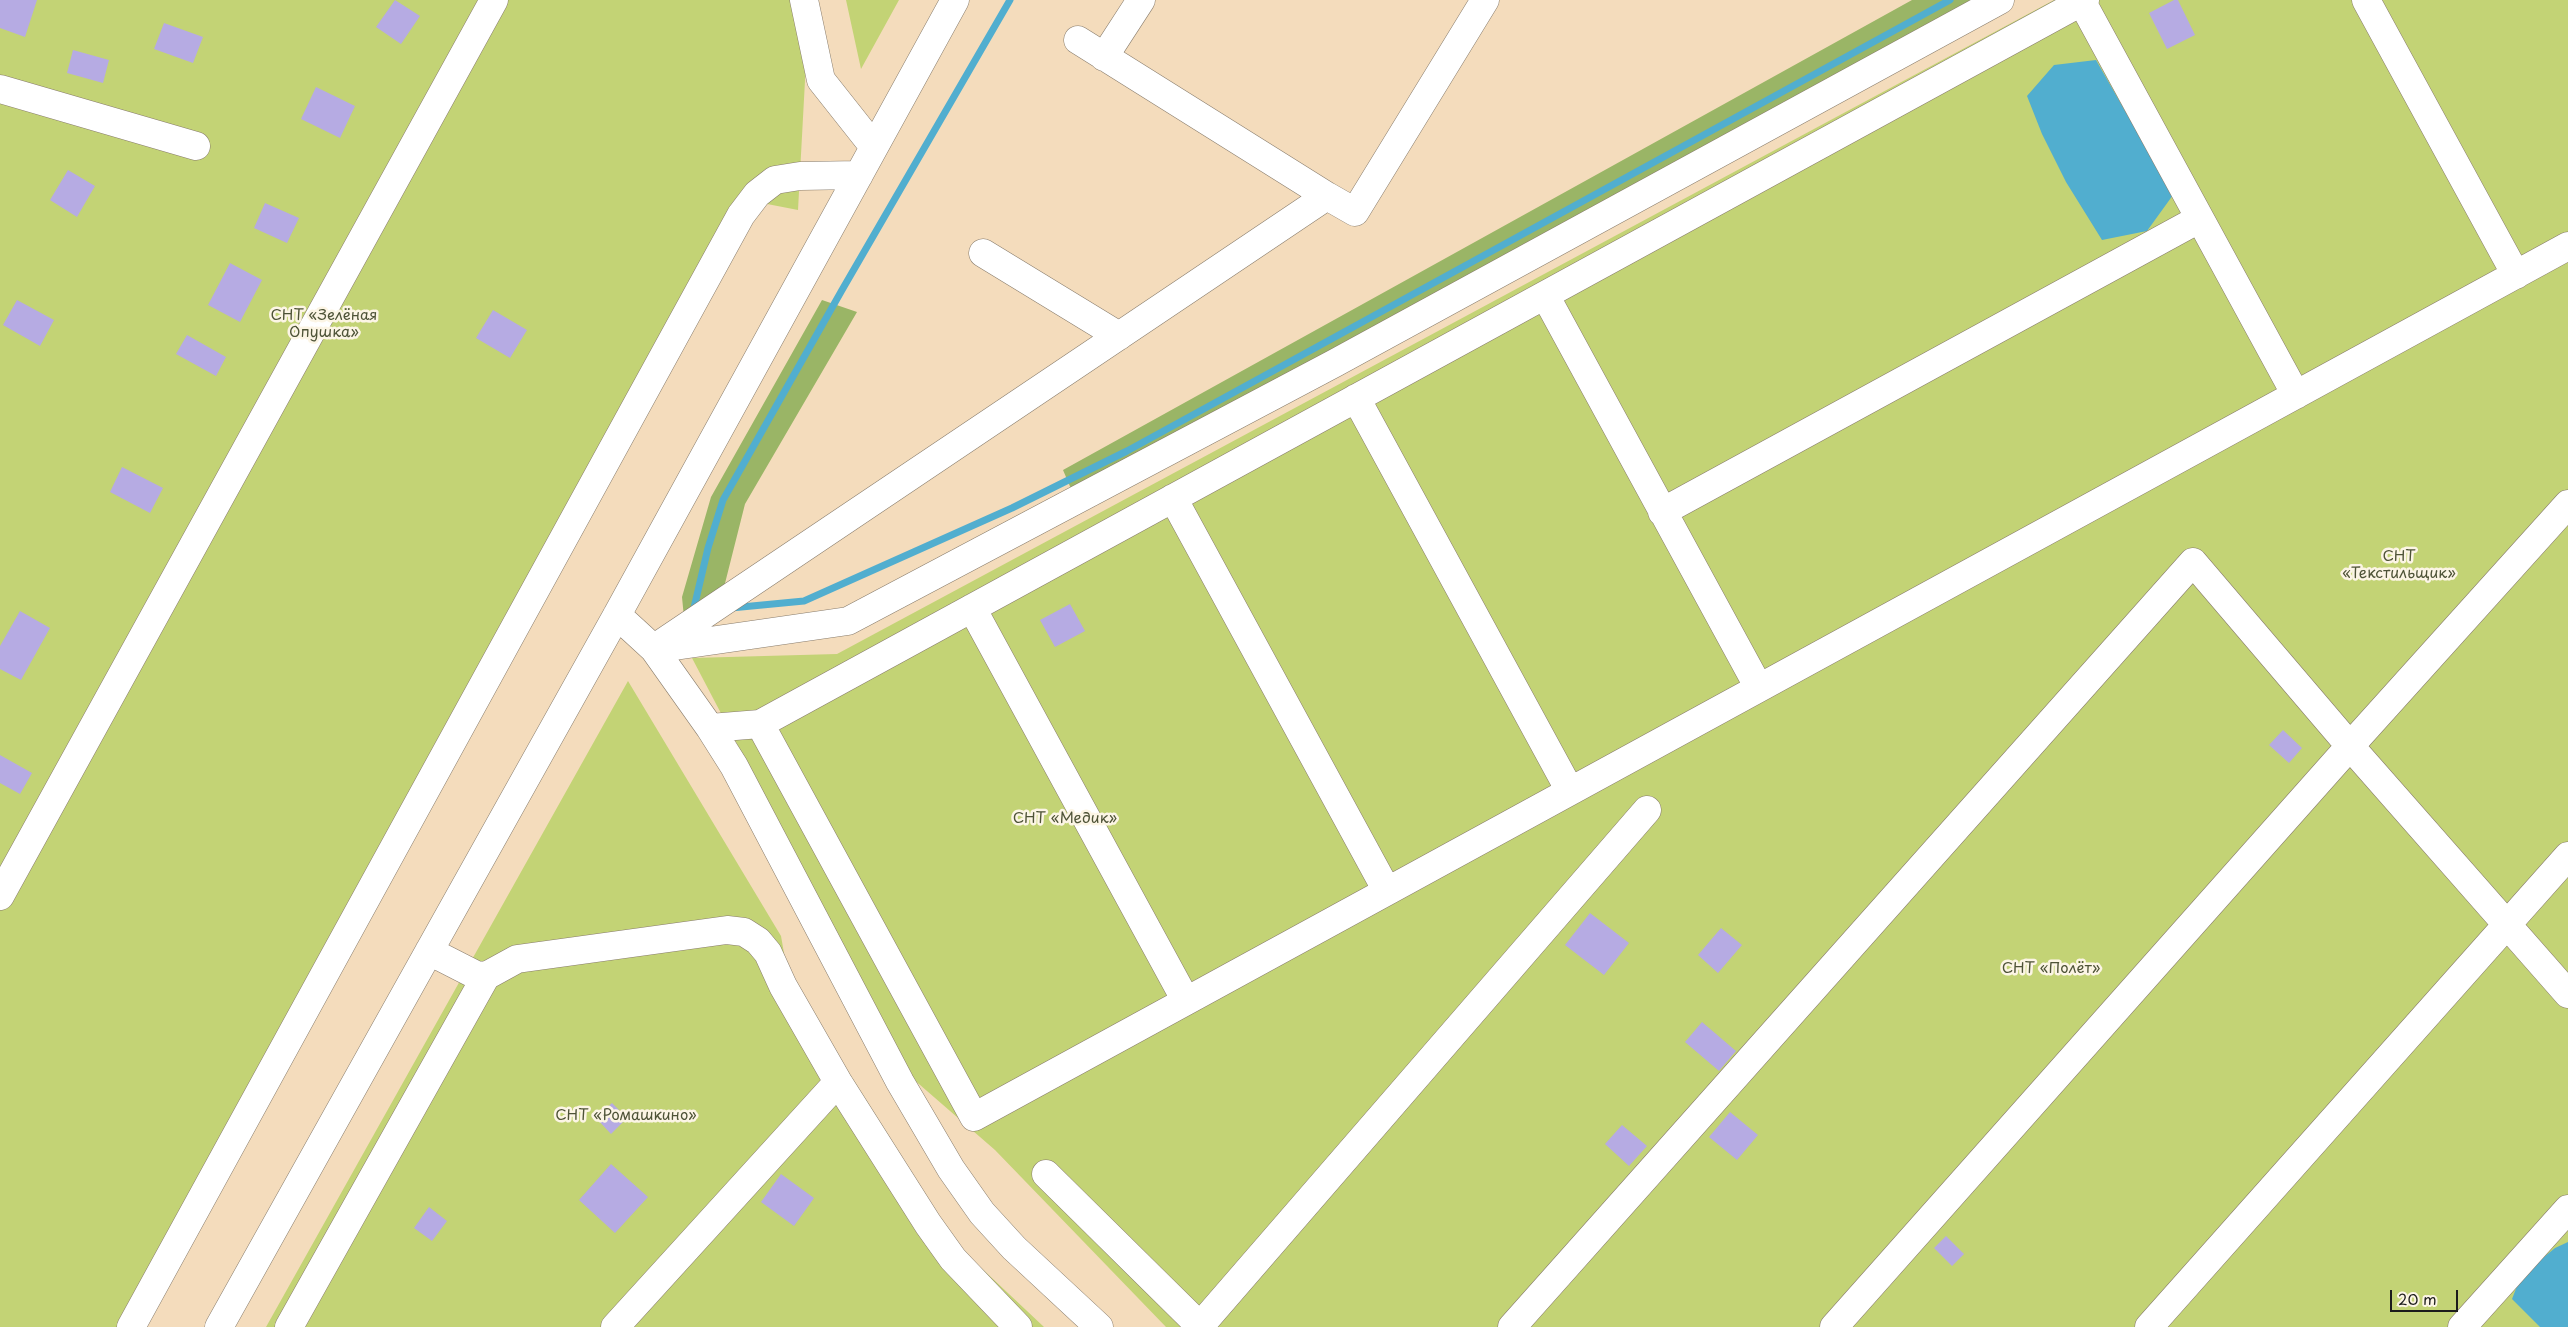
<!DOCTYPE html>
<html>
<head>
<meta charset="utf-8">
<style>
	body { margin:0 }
	#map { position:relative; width:2568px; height:1327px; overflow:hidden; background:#f4dcbc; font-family:"Playpen Sans",sans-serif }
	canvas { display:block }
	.scale { position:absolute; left:2390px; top:1290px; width:68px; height:22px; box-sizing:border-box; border:2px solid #1c1c1c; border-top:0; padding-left:6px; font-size:15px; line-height:18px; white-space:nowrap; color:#1c1c1c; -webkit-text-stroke:4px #fcf5e5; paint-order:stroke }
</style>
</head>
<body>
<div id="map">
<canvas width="2568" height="1327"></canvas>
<div class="scale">20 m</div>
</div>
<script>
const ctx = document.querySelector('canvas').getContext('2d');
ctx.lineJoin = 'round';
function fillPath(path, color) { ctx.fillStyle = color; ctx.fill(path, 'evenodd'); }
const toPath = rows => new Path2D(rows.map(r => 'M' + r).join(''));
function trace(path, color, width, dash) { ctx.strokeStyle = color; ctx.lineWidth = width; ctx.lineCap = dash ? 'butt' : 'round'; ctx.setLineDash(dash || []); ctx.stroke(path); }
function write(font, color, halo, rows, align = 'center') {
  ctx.font = font + ' "Playpen Sans",sans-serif'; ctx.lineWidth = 5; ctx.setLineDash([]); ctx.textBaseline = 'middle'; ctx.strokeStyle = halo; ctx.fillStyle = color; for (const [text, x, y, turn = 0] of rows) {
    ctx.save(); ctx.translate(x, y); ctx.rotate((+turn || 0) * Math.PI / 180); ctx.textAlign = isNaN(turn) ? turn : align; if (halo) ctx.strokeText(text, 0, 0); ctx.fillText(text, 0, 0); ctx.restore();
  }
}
const green = toPath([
	[0,0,793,0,806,62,798,210,762,203,146,1327,0,1327],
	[846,0,899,0,861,69],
	[2054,0,2568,0,2568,1327,1166,1327,995,1150,912,1078,692,658,837,654],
	[628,681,781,936,788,976,958,1246,1044,1327,266,1327]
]);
const forest = toPath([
	[1912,0,1973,0,1072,491,1063,470],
	[822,300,857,312,745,504,717,615,685,628,682,597,711,497]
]);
const water = toPath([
	[2096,60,2173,195,2147,231,2102,240,2066,182,2042,134,2027,96,2054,65],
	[2568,1242,2568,1327,2540,1327,2512,1299,2521,1276,2555,1248]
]);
const stream = toPath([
	[731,608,804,601,1012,508,1127,451,1950,0],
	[693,612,708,548,723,500,842,290,1010,0]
]);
const building = toPath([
	[0,0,37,0,25,37,0,28],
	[395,0,420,16,401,44,376,27],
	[2174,0,2178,0,2195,35,2167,49,2149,13],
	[164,23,203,37,193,63,154,49],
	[73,50,109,60,103,83,67,73],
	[316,87,355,106,340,138,301,119],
	[68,170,95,186,77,217,50,200],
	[265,203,299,218,287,243,254,228],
	[230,263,262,280,240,322,208,305],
	[17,300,54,320,40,346,3,325],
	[493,310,527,330,510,358,476,338],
	[187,335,226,357,216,376,176,354],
	[122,467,163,488,150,513,110,492],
	[1070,604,1085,631,1055,647,1040,620],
	[20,611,50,628,21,680,0,669,0,646],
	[2283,730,2302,748,2289,763,2269,745],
	[0,755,32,773,20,794,0,783],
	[1590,913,1629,943,1604,975,1565,945],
	[1721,928,1742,945,1718,973,1698,955],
	[1702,1022,1736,1051,1719,1071,1685,1042],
	[612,1103,627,1118,611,1134,596,1118],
	[1730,1112,1758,1135,1737,1160,1709,1137],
	[1622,1125,1647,1146,1629,1166,1605,1144],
	[611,1164,648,1197,615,1233,579,1200],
	[781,1174,814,1198,794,1226,761,1202],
	[429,1207,447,1221,432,1241,414,1228],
	[1946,1236,1964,1254,1952,1266,1934,1248]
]);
const minor = toPath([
	[804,0,821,80,874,147],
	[2366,0,2516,275],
	[2082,2,2296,395],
	[1078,40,1327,196],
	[1104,57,1141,0],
	[0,89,196,146],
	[983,253,1119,336],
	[1545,295,1759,688],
	[1356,398,1570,791],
	[1173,498,1387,891],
	[1662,512,2199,219],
	[972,608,1186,1001],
	[617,615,654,649,710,728,734,766,900,1082,951,1169,982,1213,1014,1248,1099,1327],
	[659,645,1327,196,1355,212,1485,0],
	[654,649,848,621,1335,363,2000,0],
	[760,724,974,1117,2568,246],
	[710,728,760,724,2085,0],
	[0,896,494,0],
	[429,951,476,975,486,976],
	[1046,1174,1201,1327],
	[1200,1326,1647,810],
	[131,1327,741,215,757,194,775,180,800,176,859,175],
	[219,1327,617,615,955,0],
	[289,1327,486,976,517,959,727,930,744,932,758,941,768,953,783,986,838,1082,928,1224,953,1259,1018,1327],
	[615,1327,838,1082],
	[1512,1327,2193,562,2350,746,2568,994],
	[1834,1327,2350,746,2568,504],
	[2149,1327,2568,856],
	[2462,1327,2568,1209]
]);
const parkNames = [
	["СНТ «Зелёная",324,316],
	["Опушка»",324,333],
	["СНТ",2399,557],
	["«Текстильщик»",2399,574],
	["СНТ «Медик»",1065,819],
	["СНТ «Полёт»",2051,969],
	["СНТ «Ромашкино»",626,1116]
];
fillPath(green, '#c3d375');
fillPath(forest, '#9ab566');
fillPath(water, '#51aecf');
trace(stream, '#51aecf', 7);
fillPath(building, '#b6abe3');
trace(minor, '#887c6c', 29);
trace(minor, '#fff', 28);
write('15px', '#4e5337', '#fcf5e5', parkNames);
</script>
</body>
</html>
